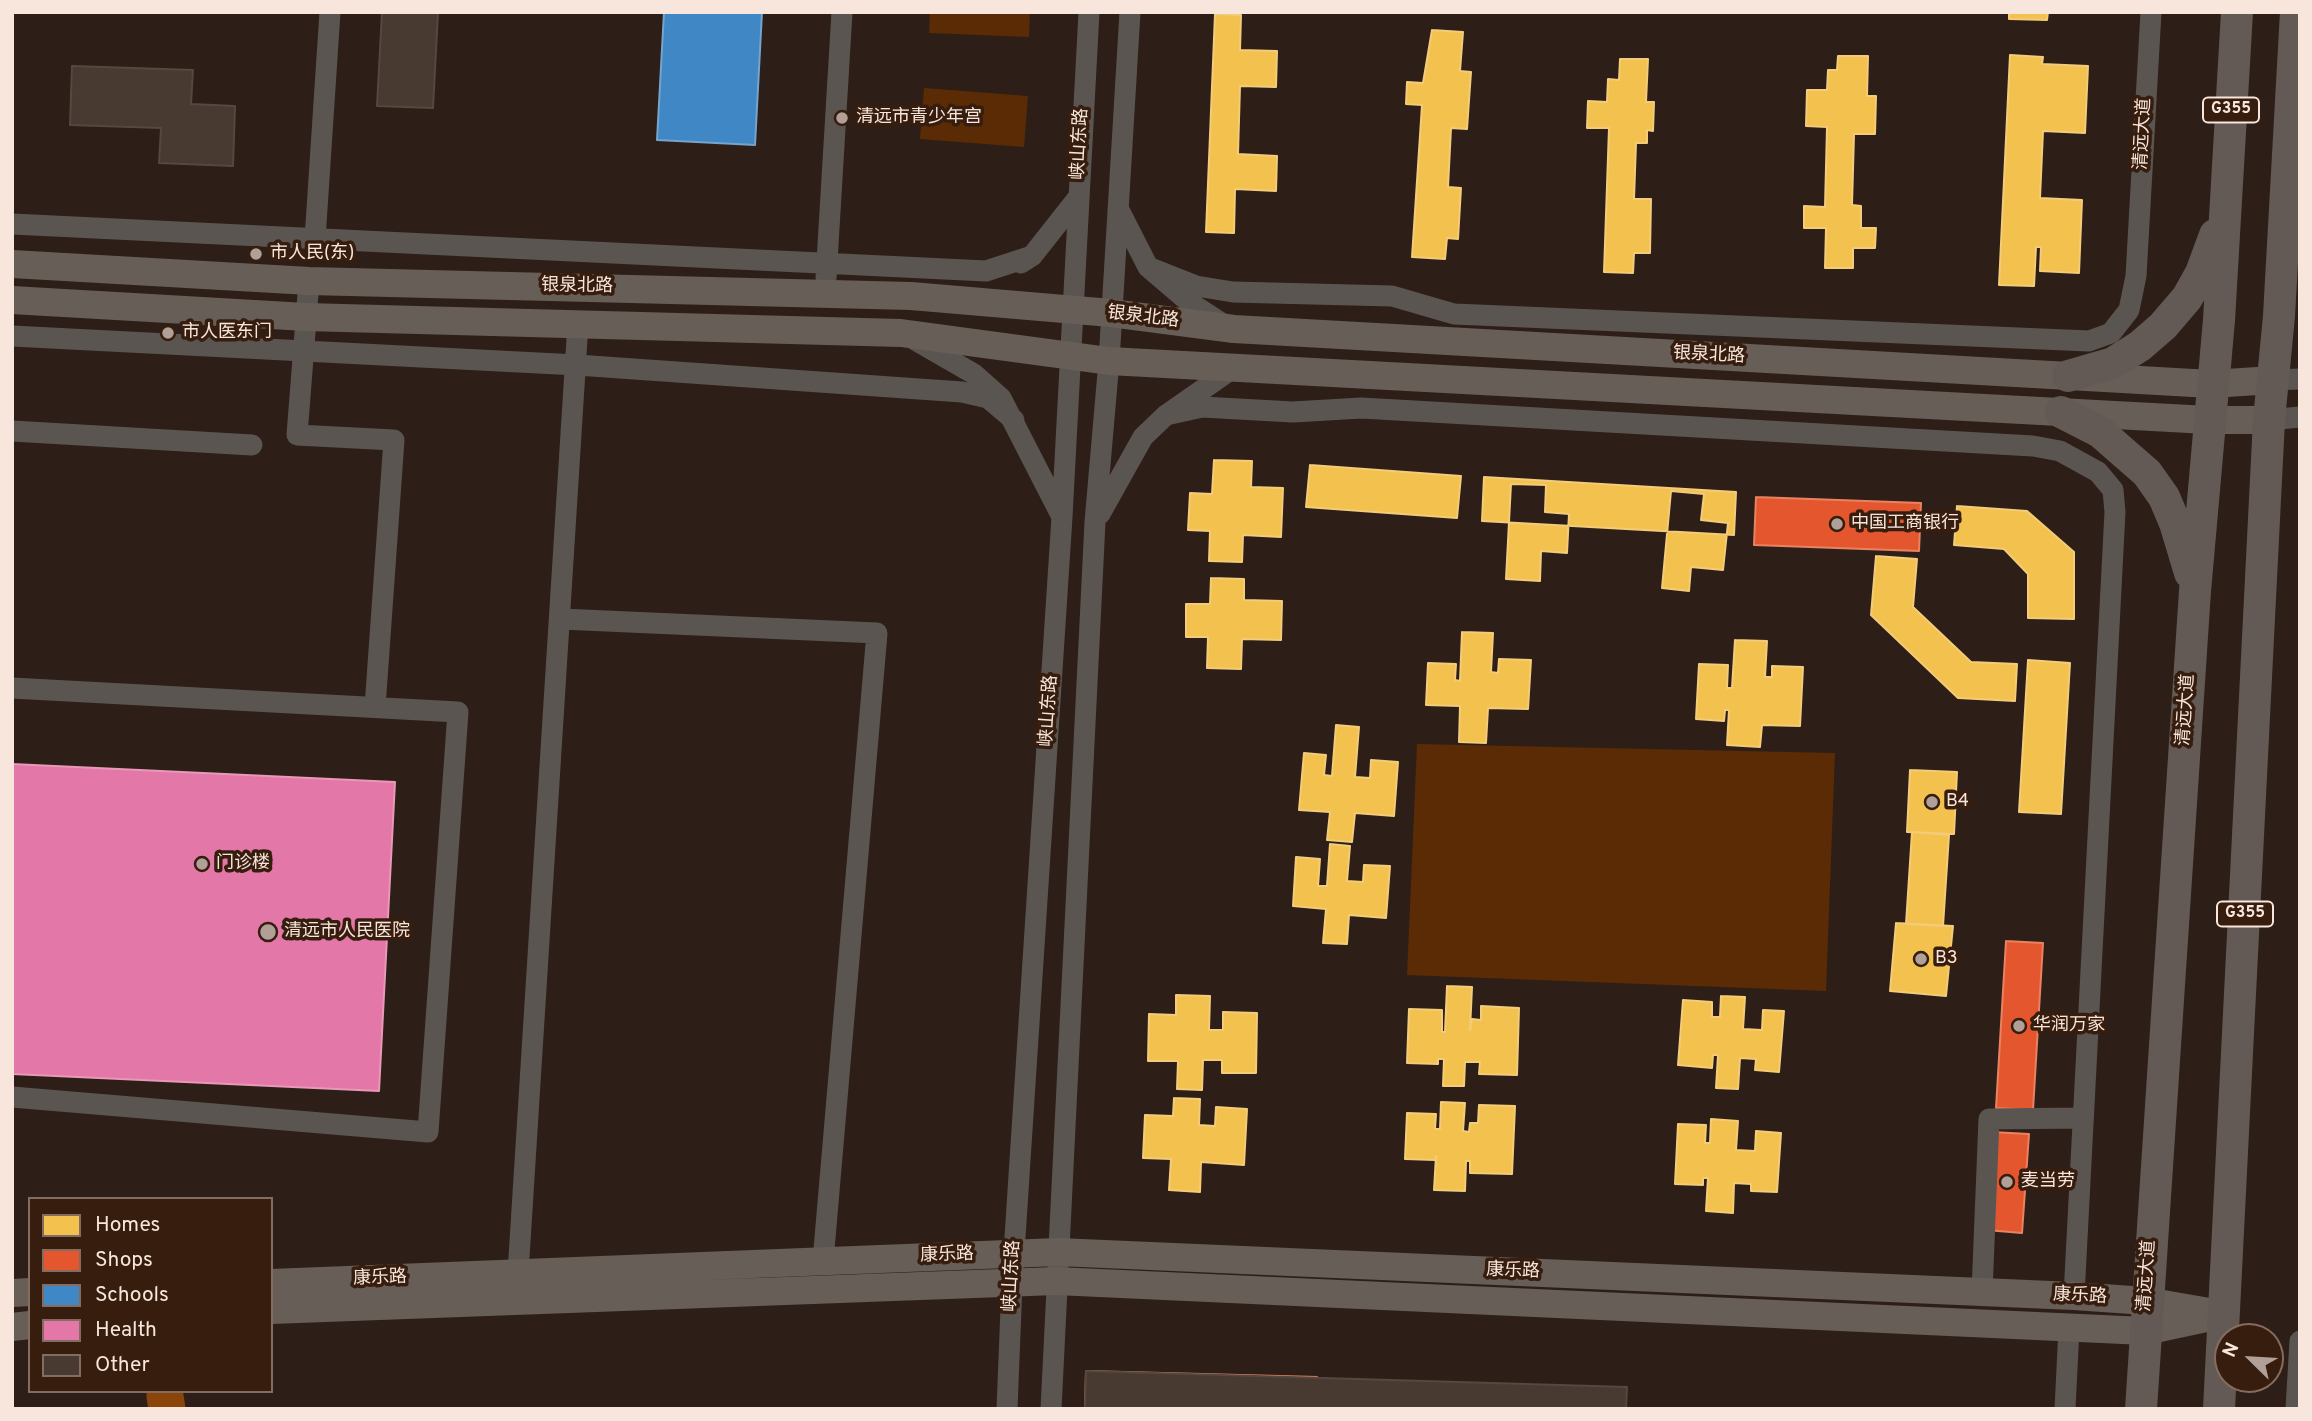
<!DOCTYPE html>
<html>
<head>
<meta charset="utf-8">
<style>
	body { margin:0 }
	#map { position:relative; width:2312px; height:1421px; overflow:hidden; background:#2d1f17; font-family:Overpass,sans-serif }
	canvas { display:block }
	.frame { position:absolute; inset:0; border:14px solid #f8e6dc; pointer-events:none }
	.legend { position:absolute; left:28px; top:1197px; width:245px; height:196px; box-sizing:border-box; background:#361d0e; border:2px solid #846d60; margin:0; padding:9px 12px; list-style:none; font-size:21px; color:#f8e6dc }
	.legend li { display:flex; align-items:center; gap:14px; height:35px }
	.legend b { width:35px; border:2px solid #846d60 }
	.north { position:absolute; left:2214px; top:1323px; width:70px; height:70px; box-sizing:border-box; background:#361d0e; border:2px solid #846d60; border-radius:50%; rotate:294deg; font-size:19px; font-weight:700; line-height:28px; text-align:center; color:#f8e6dc }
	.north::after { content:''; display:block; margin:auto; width:24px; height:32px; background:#b1a097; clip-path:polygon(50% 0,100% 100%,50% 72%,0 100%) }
</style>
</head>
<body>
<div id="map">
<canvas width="2312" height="1421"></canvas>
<div class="frame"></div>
<ul class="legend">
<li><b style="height:19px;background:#f2c14e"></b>Homes</li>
<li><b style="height:19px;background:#e4572e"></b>Shops</li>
<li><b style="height:19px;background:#3f88c5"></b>Schools</li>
<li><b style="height:19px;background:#e377a8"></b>Health</li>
<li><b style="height:19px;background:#483a30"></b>Other</li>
</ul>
<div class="north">N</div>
</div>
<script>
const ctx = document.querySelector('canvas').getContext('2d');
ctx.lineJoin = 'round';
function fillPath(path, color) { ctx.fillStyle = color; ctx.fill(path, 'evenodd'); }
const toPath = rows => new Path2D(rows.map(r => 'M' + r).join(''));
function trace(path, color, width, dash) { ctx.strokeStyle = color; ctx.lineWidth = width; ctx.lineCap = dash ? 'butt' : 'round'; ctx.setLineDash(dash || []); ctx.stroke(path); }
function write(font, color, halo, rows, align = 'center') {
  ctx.font = font + ' Overpass,"Noto Sans SC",sans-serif'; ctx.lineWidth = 7; ctx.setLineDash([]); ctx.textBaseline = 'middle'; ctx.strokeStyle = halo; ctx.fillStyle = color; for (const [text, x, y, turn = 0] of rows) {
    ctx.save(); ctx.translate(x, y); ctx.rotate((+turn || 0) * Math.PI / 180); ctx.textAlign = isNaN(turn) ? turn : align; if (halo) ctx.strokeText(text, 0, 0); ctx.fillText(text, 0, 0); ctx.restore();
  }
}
const green = toPath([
	[930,12,1030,12,1029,37,929,33],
	[924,88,1028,96,1024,147,920,139],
	[1417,744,1835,753,1826,991,1407,975]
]);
const homes = toPath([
	[2009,12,2048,12,2047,20,2009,19,2009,12],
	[1215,14,1241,15,1240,50,1277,51,1276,87,1240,86,1238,154,1277,156,1276,191,1235,189,1234,233,1206,232,1215,14],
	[1432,30,1463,32,1460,71,1471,72,1467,129,1451,128,1448,187,1461,188,1458,239,1447,238,1445,259,1412,257,1422,105,1406,104,1407,82,1423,83,1432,30],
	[2010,55,2043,57,2042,64,2088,66,2085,133,2043,131,2040,198,2082,200,2079,273,2040,271,2041,247,2036,247,2034,286,1999,285,2010,55],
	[1838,56,1868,56,1867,96,1876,96,1875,134,1854,134,1852,205,1861,206,1861,228,1876,228,1875,248,1853,248,1853,268,1825,268,1826,228,1804,228,1804,206,1825,207,1827,127,1806,126,1807,90,1827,90,1828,70,1837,70,1838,56],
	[1620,59,1648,59,1646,102,1654,102,1653,131,1647,130,1647,143,1636,143,1634,199,1651,199,1650,253,1634,253,1633,273,1604,272,1609,128,1587,128,1588,101,1607,102,1608,79,1619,80,1620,59],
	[1214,460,1252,461,1251,487,1283,488,1281,537,1243,535,1242,562,1209,561,1210,531,1188,530,1190,493,1212,494,1214,460],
	[1310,465,1461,476,1457,518,1306,507,1310,465],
	[1484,477,1736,492,1734,535,1482,521,1484,477],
	[1511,484,1546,485,1545,512,1569,514,1567,553,1541,551,1540,581,1506,579,1511,484],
	[1671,491,1704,494,1701,520,1728,523,1723,570,1691,567,1689,591,1662,588,1671,491],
	[1957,506,2027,511,2074,552,2074,619,2028,618,2028,574,2004,549,1954,545,1957,506],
	[1876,556,1917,559,1913,607,1971,662,2017,664,2015,701,1958,698,1871,615,1876,556],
	[1211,578,1244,579,1244,600,1282,601,1281,640,1242,639,1241,669,1207,668,1208,637,1186,637,1186,604,1210,604,1211,578],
	[1462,632,1493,633,1491,672,1498,673,1499,659,1531,660,1528,709,1488,708,1486,743,1459,742,1460,706,1426,705,1428,663,1456,664,1455,680,1460,681,1462,632],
	[1735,640,1767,641,1765,677,1772,677,1772,666,1803,667,1800,726,1762,725,1760,747,1727,745,1729,710,1725,710,1724,721,1696,719,1699,664,1728,665,1727,688,1732,688,1735,640],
	[2028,660,2070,663,2061,814,2019,812,2028,660],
	[1336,725,1359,727,1355,777,1370,778,1371,760,1398,762,1394,816,1355,813,1352,842,1327,840,1330,812,1299,810,1304,753,1326,755,1324,775,1332,776,1336,725],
	[1910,770,1957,772,1954,834,1907,832,1910,770],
	[1912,832,1949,835,1943,926,1906,924,1912,832],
	[1330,844,1350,846,1347,881,1363,882,1364,865,1390,866,1386,918,1349,915,1347,944,1323,943,1326,909,1293,906,1296,857,1320,859,1318,886,1327,886,1330,844],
	[1896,923,1953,926,1946,996,1890,991,1896,923],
	[1447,986,1472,987,1470,1030,1472,1019,1481,1020,1481,1006,1519,1008,1517,1075,1479,1074,1480,1062,1465,1062,1464,1086,1443,1086,1444,1059,1438,1059,1438,1064,1407,1063,1409,1009,1442,1010,1442,1032,1445,1032,1447,986],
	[1176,995,1210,996,1209,1030,1223,1030,1223,1012,1257,1013,1256,1073,1222,1073,1222,1060,1203,1060,1202,1090,1177,1089,1178,1061,1148,1061,1149,1014,1176,1015,1176,995],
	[1721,996,1745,997,1743,1029,1762,1030,1763,1010,1784,1011,1779,1072,1755,1070,1756,1059,1740,1058,1738,1089,1716,1088,1718,1055,1713,1055,1712,1068,1678,1065,1683,1000,1712,1002,1712,1017,1720,1017,1721,996],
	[1174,1098,1200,1099,1199,1125,1215,1126,1216,1107,1247,1109,1244,1165,1201,1162,1200,1192,1169,1190,1171,1159,1143,1158,1145,1115,1173,1116,1174,1098],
	[1441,1102,1465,1103,1463,1131,1469,1132,1470,1123,1478,1123,1479,1105,1515,1106,1512,1174,1470,1173,1470,1161,1466,1161,1465,1191,1434,1190,1436,1156,1435,1160,1405,1159,1407,1113,1436,1114,1435,1129,1440,1129,1441,1102],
	[1711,1119,1738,1121,1736,1150,1755,1151,1756,1131,1781,1133,1777,1192,1751,1191,1751,1184,1734,1183,1733,1213,1706,1211,1708,1178,1703,1178,1703,1185,1675,1184,1678,1124,1706,1125,1705,1143,1710,1143,1711,1119]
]);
const shops = toPath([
	[1756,497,1921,503,1919,551,1754,545,1756,497],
	[2006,941,2043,943,2033,1110,1996,1108,2006,941],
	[1992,1132,2029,1134,2022,1233,1986,1230,1992,1132],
	[1086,1371,1317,1377,1316,1409,1085,1409,1086,1371]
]);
const schools = toPath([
	[664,12,762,12,755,145,657,140,664,12]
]);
const health = toPath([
	[12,764,395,782,379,1091,12,1074,12,764]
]);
const river = toPath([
	[165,1396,167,1409]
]);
const building = toPath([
	[382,12,438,12,433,108,377,106,382,12],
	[72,66,193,70,191,104,235,106,233,166,159,163,161,128,70,125,72,66],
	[1086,1371,1627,1387,1626,1409,1085,1409,1086,1371]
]);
const minor = toPath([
	[1118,208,1148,267,1189,302,1223,324],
	[12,224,986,271,1032,256],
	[315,239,330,12],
	[1021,263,1032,256,1077,199],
	[1148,267,1196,286,1233,292,1392,296,1454,314,2089,341,2111,333,2129,310,2136,276,2151,12],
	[826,278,842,12],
	[309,281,297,435,394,440,375,707],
	[12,336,577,365,962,392,988,398,1014,420],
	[915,340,974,374,1001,398,1062,517],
	[2273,380,2300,379],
	[1166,415,1202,407,1293,412,1361,408,2033,446,2060,451,2098,472,2113,490,2115,512,2074,1296],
	[2269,420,2300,417],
	[12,431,252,445],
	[1100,514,1143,437,1166,415,1232,369],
	[561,619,877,633,823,1261],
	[12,688,458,712,428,1132,12,1097],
	[518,1273,578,323],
	[1982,1292,1989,1119,2083,1118],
	[1007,1409,1012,1283,1062,517,1089,12],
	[1051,1409,1095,522,1109,361,1130,12],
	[2065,1409,2069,1328],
	[2296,1409,2300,1341]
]);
const major = toPath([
	[12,264,309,281,911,296,1111,313,1234,329,2211,384,2273,380],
	[12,300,306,317,901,333,1109,361,2208,420,2269,420],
	[271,1283,1058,1252,2074,1296,2146,1301,2209,1312],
	[12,1293,30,1292],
	[271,1310,1056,1281,2145,1331,2225,1314],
	[12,1327,30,1325]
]);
const highway = toPath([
	[2068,376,2113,363,2140,346,2163,326,2187,298,2201,273,2215,235],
	[2061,412,2100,432,2147,473,2164,497,2175,523,2190,573],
	[2141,1409,2195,591,2219,320,2237,12],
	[2219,1409,2269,420,2279,316,2296,12]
]);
const markers = [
	[842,118,7,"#b1a097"],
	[256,254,7,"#b1a097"],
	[168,333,7,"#b1a097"],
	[1837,524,7,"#b1a097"],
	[1932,802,7,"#b1a097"],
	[202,864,7,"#b1a097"],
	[268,932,9,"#b1a097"],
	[1921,959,7,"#b1a097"],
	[2019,1026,7,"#b1a097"],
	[2007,1182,7,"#b1a097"]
];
const shields = [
	[2231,110,56],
	[2245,914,56]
];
const shieldNames = [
	["G355",2231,110],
	["G355",2245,914]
];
const poiNames = [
	["清远市青少年宫",856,118],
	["市人民(东)",270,254],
	["市人医东门",182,333],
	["中国工商银行",1851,524],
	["B4",1946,802],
	["门诊楼",216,864],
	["清远市人民医院",284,932],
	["B3",1935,959],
	["华润万家",2033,1026],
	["麦当劳",2021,1182]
];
const streetNames = [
	["清远大道",2144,134,-87],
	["峡山东路",1081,144,-87],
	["银泉北路",577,287,1],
	["银泉北路",1143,318,7],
	["银泉北路",1709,356,3],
	["清远大道",2187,710,-86],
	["峡山东路",1050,711,-86],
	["康乐路",947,1256,-2],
	["康乐路",1513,1272,2],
	["峡山东路",1013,1276,-87],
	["清远大道",2148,1276,-86],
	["康乐路",380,1279,-2],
	["康乐路",2080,1297,3]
];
fillPath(green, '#5b2b05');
fillPath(homes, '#f2c14e');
trace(homes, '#f4cc79', 2);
fillPath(shops, '#e4572e');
trace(shops, '#ea8262', 2);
fillPath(schools, '#3f88c5');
trace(schools, '#76a4cc', 2);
fillPath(health, '#e377a8');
trace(health, '#e998b8', 2);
trace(river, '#8b450b', 37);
fillPath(building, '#483a30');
trace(building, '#544840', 2);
trace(minor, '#5b5552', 21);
trace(major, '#675e58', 28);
trace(highway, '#645a55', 32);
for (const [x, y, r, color] of markers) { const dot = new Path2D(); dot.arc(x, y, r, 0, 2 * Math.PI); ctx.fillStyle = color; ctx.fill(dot); trace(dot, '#361d0e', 2.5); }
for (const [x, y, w] of shields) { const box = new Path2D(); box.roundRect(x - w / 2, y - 12.5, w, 25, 5); ctx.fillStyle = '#361d0e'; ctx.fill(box); trace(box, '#f8e6dc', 2); }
write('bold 16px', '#f8e6dc', null, shieldNames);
write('18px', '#f8e6dc', '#361d0e', poiNames, 'left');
write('18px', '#f8e6dc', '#361d0e', streetNames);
</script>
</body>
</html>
